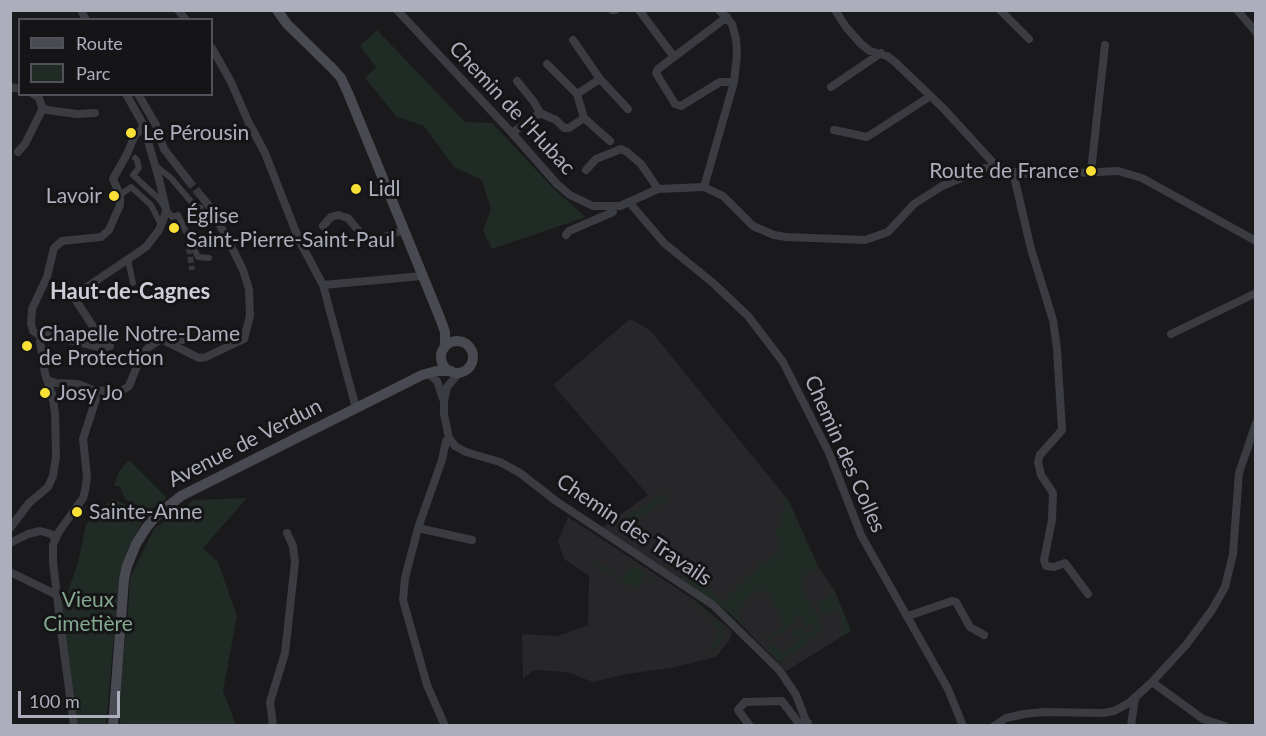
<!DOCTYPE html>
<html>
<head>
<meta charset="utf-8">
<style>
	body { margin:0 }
	#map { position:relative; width:1266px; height:736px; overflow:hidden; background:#1a1a1c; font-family:Lato,sans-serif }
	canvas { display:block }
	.frame { position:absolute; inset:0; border:12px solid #acaebc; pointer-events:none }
	.legend { position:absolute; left:18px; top:18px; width:195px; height:78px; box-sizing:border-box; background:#151517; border:2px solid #515259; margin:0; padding:8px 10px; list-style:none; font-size:18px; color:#acaebc }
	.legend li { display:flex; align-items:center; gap:12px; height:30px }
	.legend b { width:30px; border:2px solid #515259 }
	.scale { position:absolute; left:18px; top:691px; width:102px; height:27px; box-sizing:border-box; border:3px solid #acaebc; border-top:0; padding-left:8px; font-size:18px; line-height:21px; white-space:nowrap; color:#acaebc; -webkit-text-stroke:4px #151517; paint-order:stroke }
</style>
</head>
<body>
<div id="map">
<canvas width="1266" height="736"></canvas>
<div class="frame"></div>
<ul class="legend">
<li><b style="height:8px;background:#494952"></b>Route</li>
<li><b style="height:16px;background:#212b25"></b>Parc</li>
</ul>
<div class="scale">100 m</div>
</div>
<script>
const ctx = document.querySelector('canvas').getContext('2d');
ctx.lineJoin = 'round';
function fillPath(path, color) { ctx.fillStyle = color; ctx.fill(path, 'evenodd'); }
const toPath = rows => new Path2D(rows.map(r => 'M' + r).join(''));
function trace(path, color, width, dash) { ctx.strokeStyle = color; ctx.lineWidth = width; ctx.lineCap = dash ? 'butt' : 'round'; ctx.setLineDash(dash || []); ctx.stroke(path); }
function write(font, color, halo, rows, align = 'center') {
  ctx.font = font + ' Lato,sans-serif'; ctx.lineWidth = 6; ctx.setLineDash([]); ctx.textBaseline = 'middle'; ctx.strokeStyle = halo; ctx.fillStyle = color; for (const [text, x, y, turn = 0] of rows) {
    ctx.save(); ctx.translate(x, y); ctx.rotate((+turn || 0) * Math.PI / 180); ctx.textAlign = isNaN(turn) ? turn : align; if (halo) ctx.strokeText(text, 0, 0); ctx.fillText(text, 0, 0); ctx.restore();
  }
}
const built = toPath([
	[630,319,650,330,789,501,819,568,835,591,851,631,786,671,729,612,601,528,648,495,553,385],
	[568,517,693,599,732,631,730,640,716,657,671,668,626,674,593,682,567,672,534,670,523,679,522,634,558,636,588,625,589,576,564,559,558,541]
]);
const green = toPath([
	[377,30,465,122,492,123,554,189,586,217,492,249,483,231,491,209,482,180,454,167,424,126,396,116,365,78,376,67,360,46],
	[129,460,167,498,150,510,126,500,119,486,114,486,118,473],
	[664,493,668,499,625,527,620,521],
	[781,493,788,502,819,569,814,573,810,569,806,574,802,589,821,620,822,631,780,663,766,648,773,643,783,653,798,640,796,637,791,637,793,630,802,630,806,634,814,628,811,623,804,628,803,616,796,615,791,626,767,642,765,640,783,626,773,601,766,590,761,594,756,590,740,608,739,615,744,624,742,625,728,612,679,576,689,577,723,601,729,597,729,594,744,581,743,579,758,569,756,567,764,559,767,563,780,551,775,528,779,527,785,507],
	[247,498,203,548,218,562,237,616,223,691,236,725,121,726,118,708,128,614,130,578,154,529,194,500],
	[112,499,147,513,127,551,119,578,106,725,78,725,61,609,62,595,67,594,78,563,86,524],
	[596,561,622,579,630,567,638,567,656,580,655,581,645,575,636,588,626,584,595,564],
	[832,588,851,631,841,636,844,629,838,608,823,615,817,602,831,597,830,592],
	[693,599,724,626,720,643,717,648,708,652,720,632,708,615,692,601]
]);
const pedestrianTunnel = toPath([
	[189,248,192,270]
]);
const minorTunnel = toPath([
	[188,180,202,197]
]);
const pedestrian = toPath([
	[135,158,137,160,139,168,133,175,158,198,172,217,178,215,198,257,209,258],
	[156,166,171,178,194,205,201,208],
	[120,195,131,187,151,205,161,225],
	[128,260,133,283]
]);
const minor = toPath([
	[81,10,86,20],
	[178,10,186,20],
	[397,10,512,133,557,184,570,195,593,206,620,206,658,189,704,187,723,196,753,226,774,235,786,237,865,240,888,232,914,204,942,186,985,168,997,167,1013,172,1034,175,1118,171,1142,178,1256,241],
	[612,10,615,10],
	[639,10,674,57],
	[835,10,846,27,861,44,870,51,887,56,895,62,944,109,997,167],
	[1000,10,1029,39],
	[1237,10,1256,32],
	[727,17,658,69,656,73,675,104,681,106,720,82,734,82],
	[573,40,600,79],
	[212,48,231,82,248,121,265,153,299,240,323,285,356,408],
	[547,64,577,94,584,118,610,141],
	[10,87,20,89],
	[831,87,881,53],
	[33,94,39,98,42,107,47,110,77,114,95,113],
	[138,94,156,125,164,149,188,180],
	[577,94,600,79,628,109],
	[540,113,556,120,564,128,569,128,584,118],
	[834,130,867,137,929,97],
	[512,133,540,113,534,102,517,81],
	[18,152,25,144,43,108],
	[586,170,596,159,621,149,627,152,641,164,658,189],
	[1091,171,1105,45],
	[1013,172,1031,249,1053,320,1057,349,1062,430,1040,455,1038,462,1041,475,1053,493,1052,520,1044,560,1046,566,1054,567,1065,563,1088,594],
	[704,187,734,82,737,54,736,39,732,24,719,10],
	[202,197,213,211,224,233],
	[629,202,664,243,713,283,748,316,783,362,829,453,861,535,948,689,963,726],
	[323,226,331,217,338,215,348,218,362,235,369,240,379,239,404,230],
	[566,235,569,231,613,212,613,207],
	[323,285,422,276],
	[1171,334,1256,293],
	[42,337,48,335,103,348,110,346,110,338,94,328,75,299,75,295,146,247,159,230,165,215,166,209,159,179,143,124,126,94],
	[42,337,33,331,31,324,32,309,47,277,54,248,62,241,101,237,109,230,120,205,120,195,113,179,127,154,135,135,141,130,143,124],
	[161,339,199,358,206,357,244,339,250,316,249,289,243,270,229,242],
	[428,373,437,381,443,399],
	[459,373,447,387,444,401,444,414,449,438,455,446,466,452,500,462,520,473,556,501,713,605,780,671,796,695,808,726],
	[47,380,56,383,78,384,93,390,120,392,129,386,142,354,149,347,164,337,182,340],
	[10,528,29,503,48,487,53,476,56,457,55,413,52,394,45,374,40,341,42,337],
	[418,528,472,540],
	[10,543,28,534,40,531,51,534,55,538],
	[10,572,57,595],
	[908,616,952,601,956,602,970,627,984,635],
	[1152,682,1203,719,1225,726],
	[74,726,61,629,53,562,53,545,58,533,83,498,85,491,87,477,83,439,96,399,93,390],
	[273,726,270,702,285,653,295,562,293,546,287,533],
	[445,726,427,685,403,600,405,578,418,528,442,460,446,441,449,438],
	[750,726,738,710,745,702,782,701,797,721,800,723,808,723],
	[994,726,1006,718,1024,714,1044,712,1103,713,1114,711,1129,703,1152,682,1186,645,1212,610,1225,587,1233,554,1239,473,1256,423],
	[1131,726,1135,698]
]);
const secondary = toPath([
	[277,10,287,24,332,68,341,78,348,93,440,318,445,332,445,346],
	'441 357a16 16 0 1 1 32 0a16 16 0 1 1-32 0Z',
	[113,726,124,579,127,566,136,544,146,528,156,516,181,496,422,375,436,371,451,371]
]);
const markers = [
	[131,133,6,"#f8e136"],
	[1091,171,6,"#f8e136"],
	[356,189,6,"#f8e136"],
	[114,196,6,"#f8e136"],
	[174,228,6,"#f8e136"],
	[27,346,6,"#f8e136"],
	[45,393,6,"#f8e136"],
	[77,512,6,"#f8e136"]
];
const streetNames = [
	["Chemin de l'Hubac",512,108,47],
	["Avenue de Verdun",245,443,-27],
	["Chemin des Colles",845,454,66],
	["Chemin des Travails",634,530,34]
];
const poiNames = [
	["Le Pérousin",143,133],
	["Route de France",1079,171,"right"],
	["Lidl",368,189],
	["Lavoir",102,196,"right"],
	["Église",186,216],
	["Saint-Pierre-Saint-Paul",186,240],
	["Chapelle Notre-Dame",39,334],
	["de Protection",39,358],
	["Josy Jo",57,393],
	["Sainte-Anne",89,512]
];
const parkNames = [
	["Vieux",88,600],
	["Cimetière",88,624]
];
const neighbourhoodNames = [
	["Haut-de-Cagnes",130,292]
];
fillPath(built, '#272629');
fillPath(green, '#212b25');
trace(pedestrianTunnel, '#37383c', 6, [6, 3]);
trace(minorTunnel, '#37383c', 8, [8, 4]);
trace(pedestrian, '#3b3b42', 6);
trace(minor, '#3b3b42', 8);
trace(secondary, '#494952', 10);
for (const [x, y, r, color] of markers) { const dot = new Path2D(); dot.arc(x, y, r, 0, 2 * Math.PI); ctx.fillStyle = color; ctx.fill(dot); trace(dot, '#151517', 2); }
write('21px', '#acaebc', '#151517', streetNames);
write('21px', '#acaebc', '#151517', poiNames, 'left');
write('21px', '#83a88d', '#151517', parkNames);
write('bold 22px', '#cdced8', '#151517', neighbourhoodNames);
</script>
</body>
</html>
